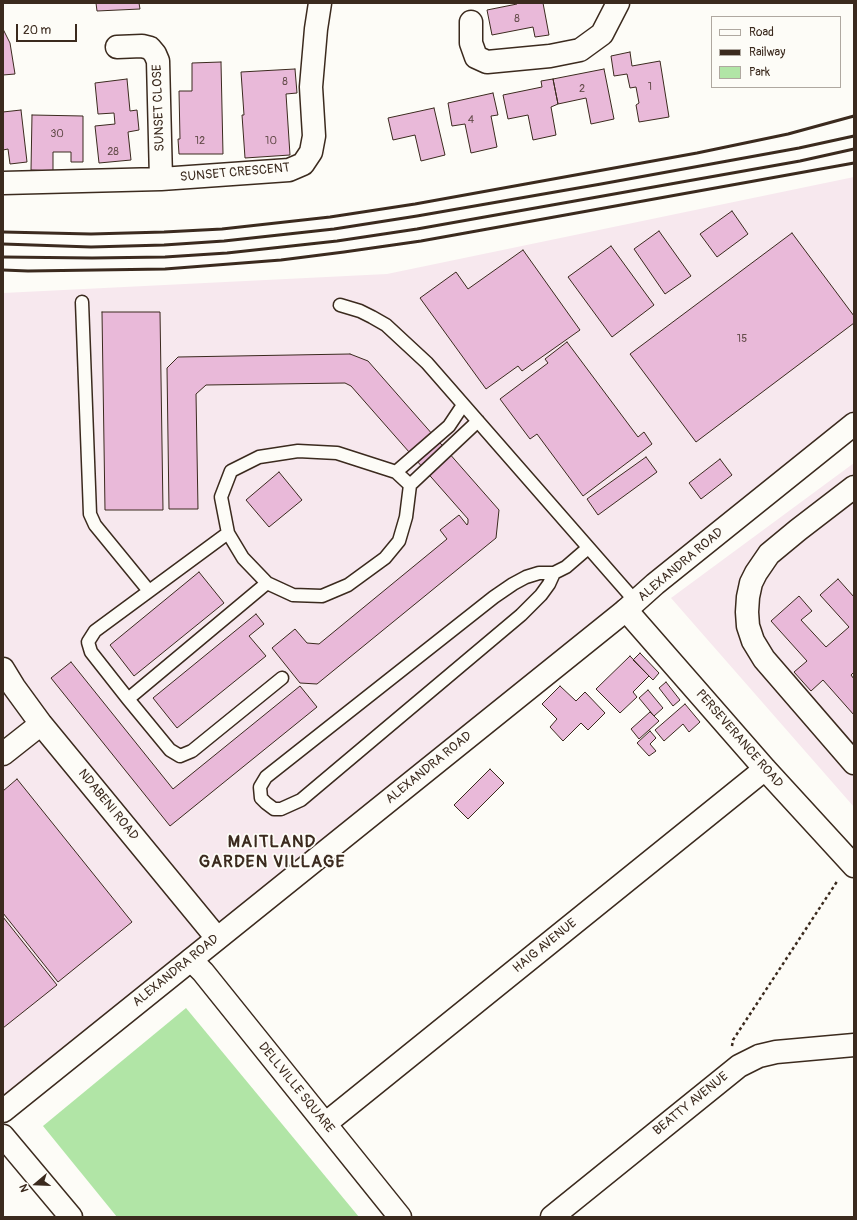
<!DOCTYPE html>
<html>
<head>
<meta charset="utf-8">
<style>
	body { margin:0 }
	#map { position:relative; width:857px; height:1220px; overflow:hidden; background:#fdfcf7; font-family:Pangolin,sans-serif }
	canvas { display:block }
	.frame { position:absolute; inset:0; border:4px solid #3b2a1e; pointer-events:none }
	.legend { position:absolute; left:711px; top:16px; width:130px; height:72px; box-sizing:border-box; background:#fdfcf7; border:1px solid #afa8a0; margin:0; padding:5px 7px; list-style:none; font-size:12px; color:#3b2a1e }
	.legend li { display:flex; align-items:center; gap:8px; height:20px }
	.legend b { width:20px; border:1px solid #afa8a0 }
	.north { position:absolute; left:16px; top:1164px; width:40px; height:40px; -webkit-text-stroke:3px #fdfcf7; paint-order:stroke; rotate:251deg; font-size:11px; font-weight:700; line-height:16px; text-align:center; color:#3b2a1e }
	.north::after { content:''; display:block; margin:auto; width:14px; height:18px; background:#3b2a1e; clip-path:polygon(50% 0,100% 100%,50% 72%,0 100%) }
	.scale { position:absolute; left:16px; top:24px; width:61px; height:18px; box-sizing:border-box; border:2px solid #3b2a1e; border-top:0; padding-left:5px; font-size:12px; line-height:14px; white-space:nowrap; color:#3b2a1e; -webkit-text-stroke:3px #fdfcf7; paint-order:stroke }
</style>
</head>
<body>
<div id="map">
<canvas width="857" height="1220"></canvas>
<div class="frame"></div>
<ul class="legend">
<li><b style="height:5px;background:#fdfcf7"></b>Road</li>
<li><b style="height:5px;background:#3b2a1e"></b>Railway</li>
<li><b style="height:11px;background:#b1e5a6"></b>Park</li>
</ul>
<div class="north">N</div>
<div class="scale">20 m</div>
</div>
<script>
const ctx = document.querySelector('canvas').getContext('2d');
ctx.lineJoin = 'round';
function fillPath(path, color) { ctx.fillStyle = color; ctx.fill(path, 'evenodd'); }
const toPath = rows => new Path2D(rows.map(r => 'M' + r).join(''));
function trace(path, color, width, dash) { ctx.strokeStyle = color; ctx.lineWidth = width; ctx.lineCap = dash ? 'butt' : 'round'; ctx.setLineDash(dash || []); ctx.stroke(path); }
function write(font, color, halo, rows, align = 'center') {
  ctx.font = font + ' Pangolin,sans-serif'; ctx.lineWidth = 3.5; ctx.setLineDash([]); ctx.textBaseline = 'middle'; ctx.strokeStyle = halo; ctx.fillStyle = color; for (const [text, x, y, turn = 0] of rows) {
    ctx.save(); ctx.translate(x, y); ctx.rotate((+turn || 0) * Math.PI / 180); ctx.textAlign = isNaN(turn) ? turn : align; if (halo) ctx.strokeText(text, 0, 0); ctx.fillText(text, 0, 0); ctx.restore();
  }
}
const built = toPath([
	[854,177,854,424,3,1111,3,293,387,274],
	[854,463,854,807,671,598]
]);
const green = toPath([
	[186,1008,359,1217,117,1217,43,1126]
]);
const building = toPath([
	[96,3,139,3,140,9,97,11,96,3],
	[517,3,543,3,549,35,535,37,533,27,492,35,487,10,517,4,517,3],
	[3,29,10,43,15,74,3,75,3,29],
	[630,52,632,66,660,61,669,117,639,122,636,105,639,103,636,87,630,88,627,74,614,76,611,56,630,52],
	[221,62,223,154,179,154,178,139,180,139,179,91,192,91,192,63,221,62],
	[295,69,297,93,286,94,290,155,245,158,242,115,244,115,241,72,295,69],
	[604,69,614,119,591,124,586,98,558,104,553,79,604,69],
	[127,79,130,111,137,110,139,130,128,132,131,160,99,163,95,126,115,124,114,113,98,114,95,83,127,79],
	[553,79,558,104,551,107,556,135,533,140,528,115,508,119,503,95,542,87,541,81,553,79],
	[493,93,498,115,491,116,497,147,471,153,465,124,452,126,448,103,493,93],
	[434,108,445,155,421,161,415,135,393,140,388,118,434,108],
	[21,110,27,162,10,164,8,149,3,150,3,112,21,110],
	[32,115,83,116,83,162,71,162,71,152,53,152,53,171,31,170,32,115],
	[732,211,748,234,717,257,700,234,732,211],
	[659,231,691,276,665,294,634,249,659,231],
	[792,233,854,316,854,323,696,442,630,354,792,233],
	[611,246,654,305,612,337,568,277,611,246],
	[523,250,580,330,522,371,518,366,486,389,420,298,456,272,468,289,523,250],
	[102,312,160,312,163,510,105,510,102,312],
	[567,342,638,437,644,432,652,444,583,496,537,434,530,439,500,399,548,363,545,359,567,342],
	[350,354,368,361,499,510,496,538,317,684,300,683,272,648,295,629,307,643,319,644,447,539,440,530,459,515,467,525,468,523,468,519,351,386,345,383,206,385,196,394,198,509,169,509,167,368,178,357,350,354],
	[646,457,657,472,598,515,587,499,646,457],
	[720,459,732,475,701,499,689,483,720,459],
	[279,472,302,500,269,527,246,500,279,472],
	[199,572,224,603,134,676,110,645,199,572],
	[838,579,854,597,854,672,851,675,854,679,854,715,823,680,811,691,794,672,807,661,771,621,799,596,812,611,801,620,826,647,849,627,820,595,838,579],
	[256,614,264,624,249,636,266,656,177,728,153,698,256,614],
	[640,653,659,673,653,680,633,660,640,653],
	[630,656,649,676,633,692,637,697,620,713,596,689,630,656],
	[71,662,173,789,300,686,317,707,170,826,51,678,71,662],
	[666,682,680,700,673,706,659,688,666,682],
	[560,686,576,701,585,692,605,713,588,730,581,723,563,741,550,727,557,719,542,704,560,686],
	[648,690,663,708,654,716,639,698,648,690],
	[685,704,700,722,689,732,683,724,664,741,655,730,685,704],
	[650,712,659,721,639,739,631,729,650,712],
	[650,731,656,738,650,744,656,751,649,756,637,743,650,731],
	[490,769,504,783,468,819,454,805,490,769],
	[17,779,132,922,58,982,3,913,3,791,17,779],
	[3,917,57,985,3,1028,3,917]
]);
const path = toPath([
	[732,1046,733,1040,838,880]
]);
const lane = toPath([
	[82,302,90,514,95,525,149,591],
	[340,305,360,311,372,317,386,325,427,363,636,602],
	[396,472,449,426,463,405],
	[410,485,396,472,337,453,298,451,259,457,231,471,221,497,228,533,243,558,267,583,293,595,322,596,348,585,385,558,399,541,406,517,410,485,478,421],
	[228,533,95,631,88,642,91,652,128,699,170,750,180,756,192,751,282,678],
	[554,573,549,584,541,595,521,615,301,800,281,809,274,809,266,803,261,798,260,787,266,777,494,597,513,584,526,577,539,573,554,573,566,567,588,548],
	[128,699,267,583]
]);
const street = toPath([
	[471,22,471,43,476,57,487,62,550,56,580,50,602,34,618,3],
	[117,47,142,46,150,48,155,54,158,61,161,179],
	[3,183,161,179,289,170,303,164,311,152,314,136,311,87,316,29,320,3],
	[854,487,798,530,769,554,756,573,751,583,748,597,747,612,748,626,753,641,764,659,854,763],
	[626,610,765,769,854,866],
	[3,669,14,687,41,724,217,938],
	[3,754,41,724],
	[191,960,203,972,400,1217],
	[325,1124,765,769],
	[3,1136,71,1217],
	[552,1217,739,1066,759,1056,776,1052,854,1045]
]);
const secondary = toPath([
	[3,1111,626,610,655,584,854,424]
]);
const rail = toPath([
	[3,232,91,234,164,232,222,229,330,217,415,204,697,153,788,134,854,116],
	[3,244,91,247,164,245,224,241,334,229,417,216,601,184,799,148,854,136],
	[3,257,92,258,165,257,227,253,337,241,417,229,800,161,854,149],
	[3,270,28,271,165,269,281,260,344,252,421,241,854,163]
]);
const numberNames = [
	["8",517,19],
	["8",285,82],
	["1",650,87],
	["2",582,89],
	["4",471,120],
	["30",57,134],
	["12",200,141],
	["10",271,141],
	["28",113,152],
	["15",742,339]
];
const streetNames = [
	["SUNSET CLOSE",159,108,-92],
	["SUNSET CRESCENT",235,173,-5],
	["ALEXANDRA ROAD",681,565,-40],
	["PERSEVERANCE ROAD",739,739,49],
	["ALEXANDRA ROAD",429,768,-39],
	["NDABENI ROAD",108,805,51],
	["HAIG AVENUE",545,946,-39],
	["ALEXANDRA ROAD",176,971,-39],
	["DELLVILLE SQUARE",296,1088,51],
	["BEATTY AVENUE",691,1104,-39]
];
const districtNames = [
	["MAITLAND",272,843],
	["GARDEN VILLAGE",272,863]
];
fillPath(built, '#f7e8ee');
fillPath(green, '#b1e5a6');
fillPath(building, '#e9b9d9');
trace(building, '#3b2a1e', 1);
trace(lane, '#3b2a1e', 15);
trace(street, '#3b2a1e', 25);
trace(secondary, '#3b2a1e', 25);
trace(path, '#3b2a1e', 2.5, [3, 3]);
trace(lane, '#fdfcf7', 12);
trace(street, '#fdfcf7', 22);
trace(secondary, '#fdfcf7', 22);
trace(rail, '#3b2a1e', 3);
write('11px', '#664e4d', null, numberNames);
write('13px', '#3b2a1e', '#fdfcf7', streetNames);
ctx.letterSpacing = '1px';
write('bold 17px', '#3b2a1e', '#fdfcf7', districtNames);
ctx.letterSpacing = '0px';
</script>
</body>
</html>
